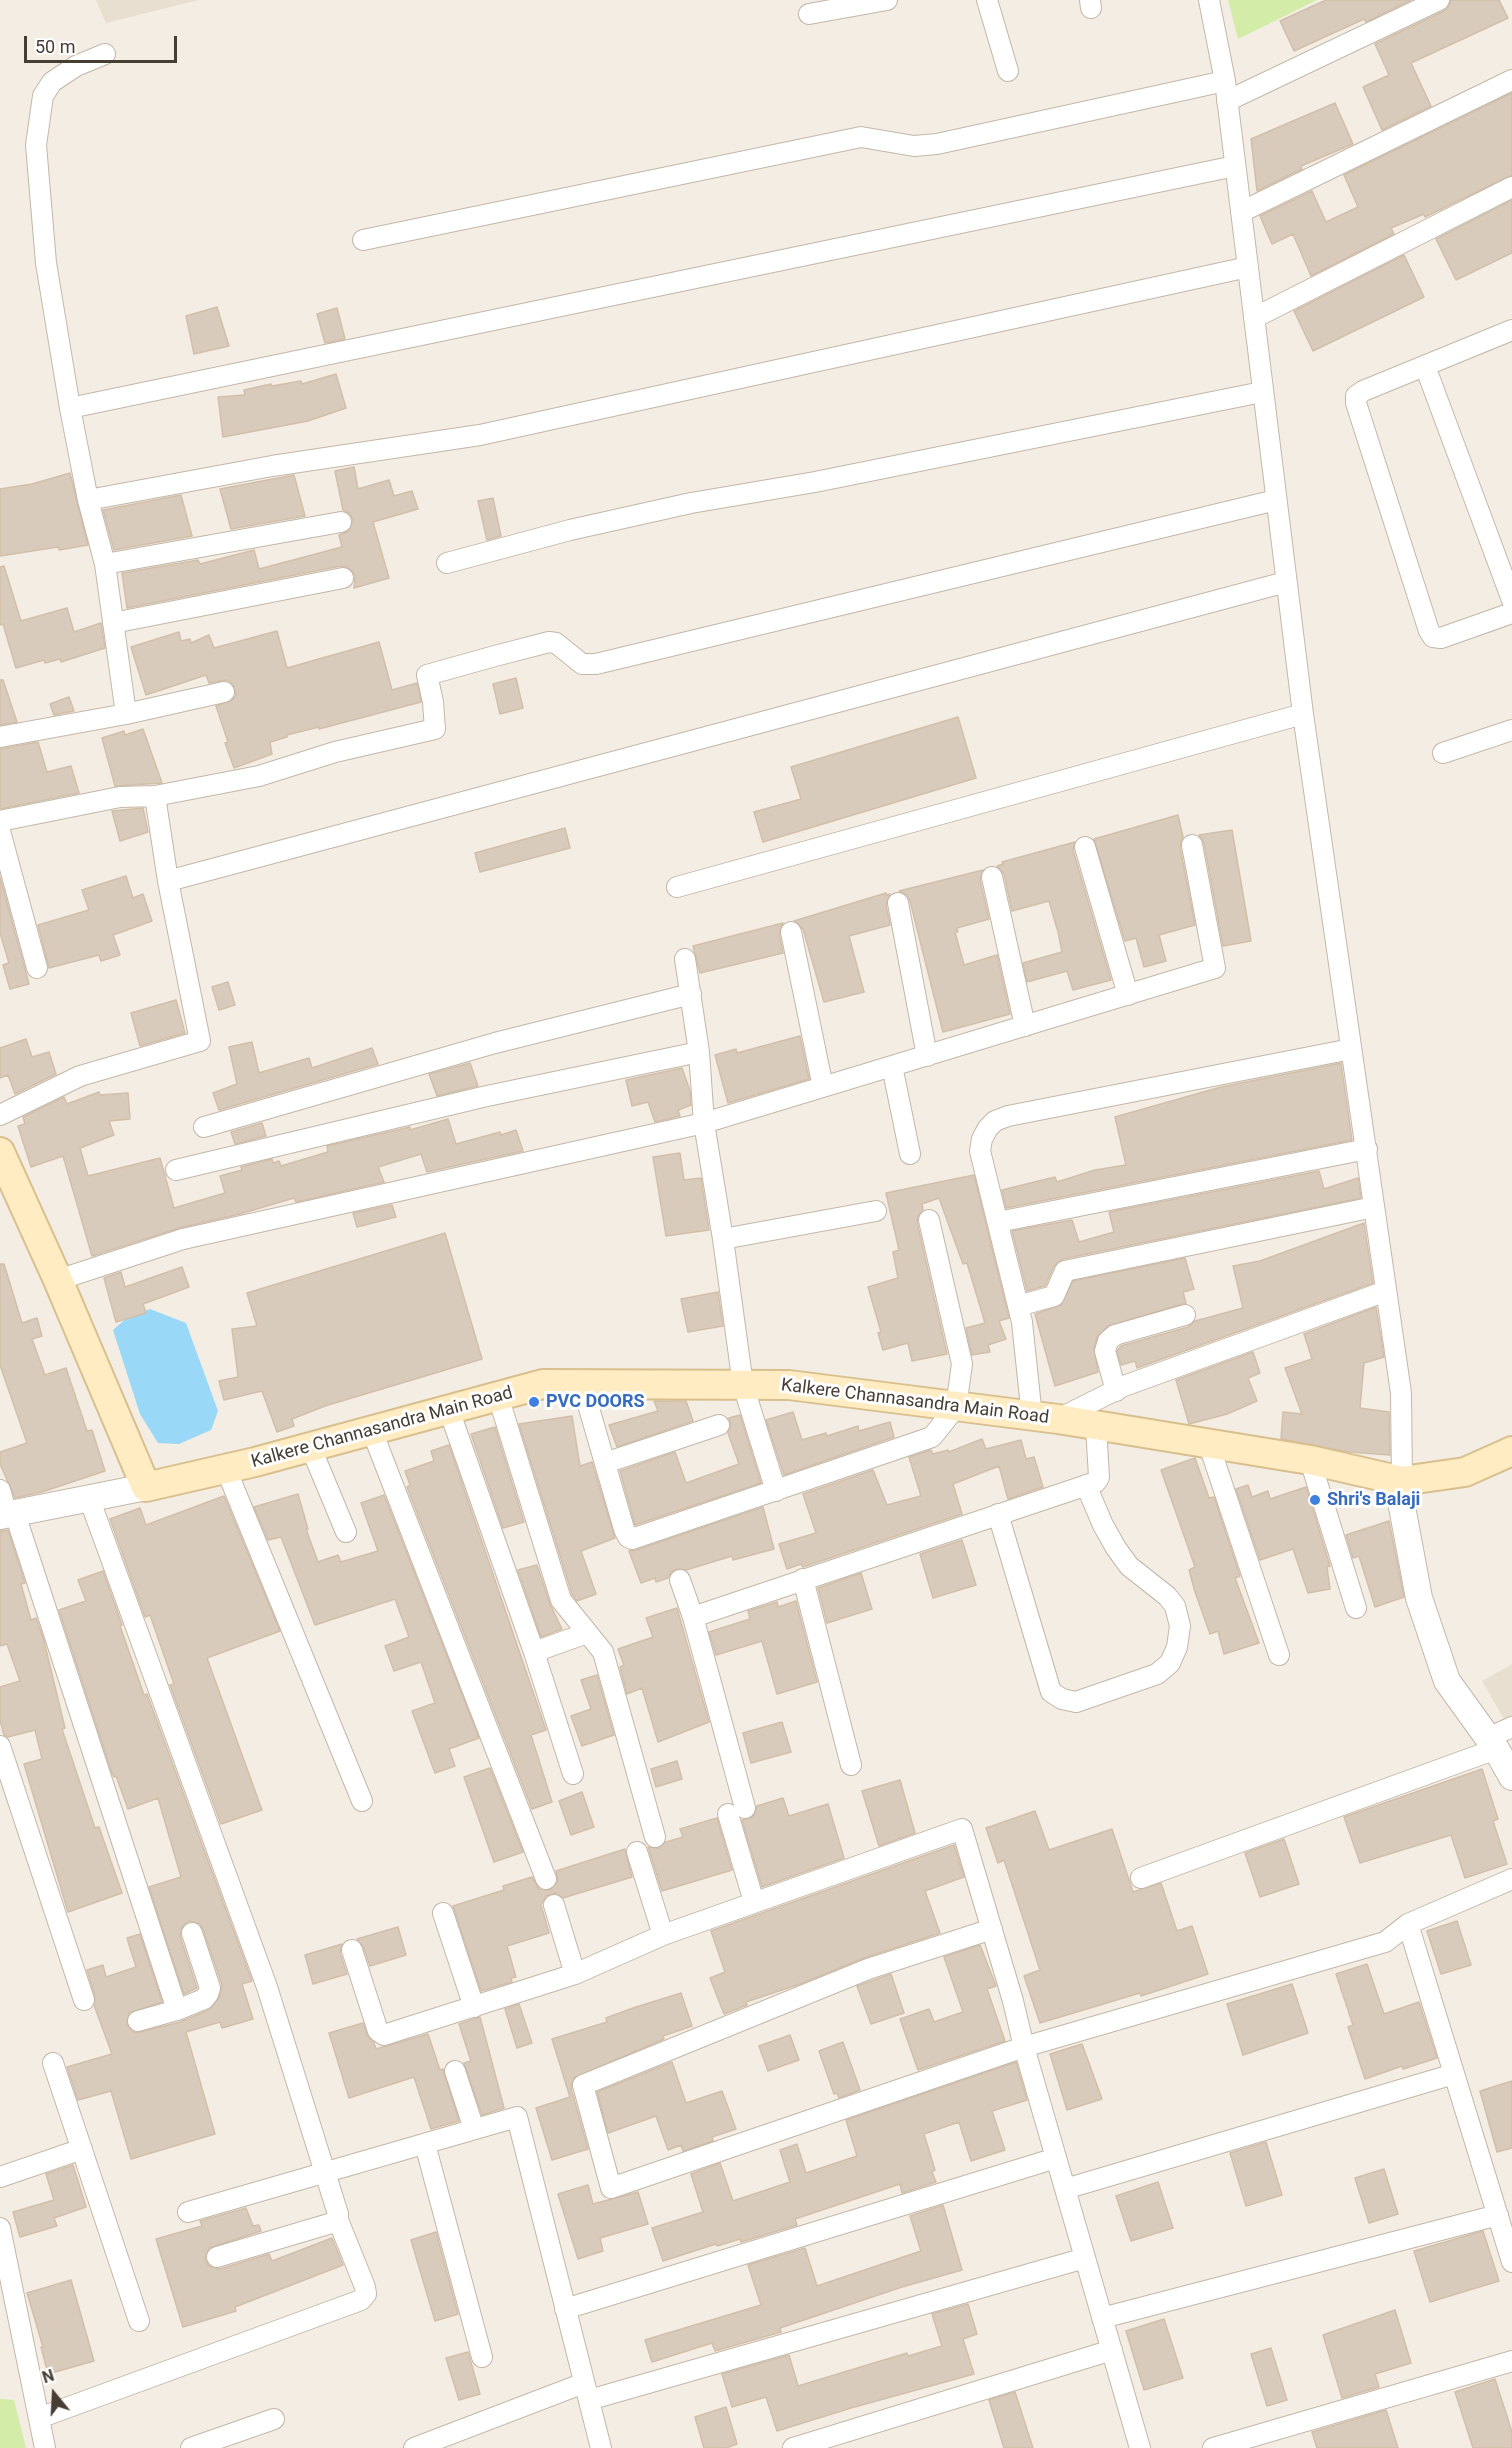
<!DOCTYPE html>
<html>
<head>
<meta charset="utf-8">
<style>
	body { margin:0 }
	#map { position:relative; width:1512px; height:2448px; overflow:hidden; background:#f4ede3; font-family:Roboto,sans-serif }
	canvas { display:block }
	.north { position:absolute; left:24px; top:2364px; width:60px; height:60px; -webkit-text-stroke:4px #fff; paint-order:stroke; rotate:342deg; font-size:16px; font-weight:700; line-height:24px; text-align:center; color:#463d33 }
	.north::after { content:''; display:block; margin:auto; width:21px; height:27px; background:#463d33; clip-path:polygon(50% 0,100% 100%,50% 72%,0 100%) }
	.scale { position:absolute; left:24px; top:36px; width:153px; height:27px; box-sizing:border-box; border:3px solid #463d33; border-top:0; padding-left:8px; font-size:18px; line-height:21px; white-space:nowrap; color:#463d33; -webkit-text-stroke:4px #fff; paint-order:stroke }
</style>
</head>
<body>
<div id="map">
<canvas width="1512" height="2448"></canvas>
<div class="north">N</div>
<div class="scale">50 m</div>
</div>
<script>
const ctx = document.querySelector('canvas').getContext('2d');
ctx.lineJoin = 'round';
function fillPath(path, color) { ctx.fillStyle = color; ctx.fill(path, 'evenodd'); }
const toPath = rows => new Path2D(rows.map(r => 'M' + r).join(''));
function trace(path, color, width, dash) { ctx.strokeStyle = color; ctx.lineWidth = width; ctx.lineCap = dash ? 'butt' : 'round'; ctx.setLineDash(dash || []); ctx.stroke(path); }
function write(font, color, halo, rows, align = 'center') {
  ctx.font = font + ' Roboto,sans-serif'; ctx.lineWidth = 6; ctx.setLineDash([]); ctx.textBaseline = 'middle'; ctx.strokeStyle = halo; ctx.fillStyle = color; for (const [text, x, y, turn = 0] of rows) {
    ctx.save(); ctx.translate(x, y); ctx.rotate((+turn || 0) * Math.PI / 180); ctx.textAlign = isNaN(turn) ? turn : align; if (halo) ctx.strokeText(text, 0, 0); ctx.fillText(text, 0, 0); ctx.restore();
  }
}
const residential = toPath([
	[96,0,199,0,106,23],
	[1512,1664,1512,1733,1482,1681]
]);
const green = toPath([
	[1228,0,1317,0,1238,39],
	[0,2399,14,2400,26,2448,0,2448]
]);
const water = toPath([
	[150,1309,186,1323,218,1411,211,1430,179,1444,158,1443,140,1414,113,1330,127,1318]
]);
const building = toPath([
	[1326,0,1411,0,1366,22,1364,19,1294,51,1280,21,1326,0],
	[1451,0,1499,0,1508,18,1411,63,1431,106,1382,130,1363,87,1389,75,1375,44,1444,11,1449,6,1451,0],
	[1512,93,1512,175,1425,217,1424,214,1391,228,1394,234,1311,276,1293,234,1272,244,1260,216,1312,191,1326,222,1358,207,1344,175,1512,93],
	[1335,103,1353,144,1301,166,1302,169,1257,191,1251,139,1335,103],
	[1512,200,1512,253,1456,280,1436,239,1512,200],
	[1404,255,1424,297,1313,351,1294,311,1404,255],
	[217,307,229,346,194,354,186,316,217,307],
	[337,308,345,339,325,343,317,314,337,308],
	[336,374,346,408,308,421,223,437,218,397,245,395,244,390,271,384,272,386,301,381,302,384,336,374],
	[354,467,358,489,389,480,394,496,412,491,418,509,373,522,389,578,354,588,355,576,352,571,347,567,341,566,127,608,122,573,198,560,200,564,254,550,259,569,342,547,339,535,349,531,353,520,350,514,343,510,335,471,354,467],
	[70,473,88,545,59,550,58,547,0,556,0,489,32,484,70,473],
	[294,475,305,516,231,529,220,489,294,475],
	[181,495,192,536,114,550,103,510,181,495],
	[493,498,501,536,487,540,478,501,493,498],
	[4,566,21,621,67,608,74,632,101,623,105,648,61,662,60,659,45,663,44,660,16,668,3,624,0,625,0,567,4,566],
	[277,631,287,668,379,642,392,690,417,683,421,702,319,729,319,727,287,735,287,737,270,742,272,754,234,768,225,743,228,742,216,706,232,700,236,695,233,684,227,680,209,683,206,675,146,695,131,647,179,632,181,641,190,639,191,643,209,635,214,648,277,631],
	[516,678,523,708,500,714,493,684,516,678],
	[0,680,3,680,17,722,0,725,0,680],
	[69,697,74,711,54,715,50,704,69,697],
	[958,717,976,778,763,842,754,812,801,799,791,767,958,717],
	[143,729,162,783,115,786,102,738,124,731,125,735,143,729],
	[38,742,47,772,71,766,79,793,0,809,0,749,38,742],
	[143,808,148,832,120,841,112,811,143,808],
	[1178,815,1183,837,1180,847,1195,925,1159,935,1166,961,1144,967,1136,938,1125,941,1094,839,1178,815],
	[565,828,570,848,480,872,475,853,565,828],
	[1232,830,1251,941,1223,946,1204,843,1199,835,1232,830],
	[1075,842,1073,850,1111,980,1073,990,1067,971,1027,982,1023,963,1062,952,1058,932,1049,901,1012,911,1004,874,997,866,1003,864,1002,862,1075,842],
	[983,870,980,880,989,919,957,928,958,932,955,932,964,965,997,955,1010,1014,943,1032,910,901,907,895,899,891,983,870],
	[126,876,133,898,143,894,152,921,113,935,120,955,101,961,99,955,49,968,38,925,89,910,82,890,126,876],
	[0,877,29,984,10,989,3,965,9,963,0,933,0,877],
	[886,893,886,895,890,894,886,905,890,925,849,936,864,992,824,1002,803,929,794,921,886,893],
	[783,923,779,934,783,953,700,973,693,946,783,923],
	[228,982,235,1005,219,1010,212,987,228,982],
	[176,1000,185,1033,140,1046,131,1013,176,1000],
	[800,1036,809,1079,728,1103,715,1055,736,1049,737,1053,800,1036],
	[26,1039,32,1057,49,1052,56,1074,15,1094,8,1075,0,1078,0,1048,26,1039],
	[252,1042,259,1073,309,1058,312,1068,372,1048,378,1064,219,1110,213,1093,237,1084,229,1047,252,1042],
	[470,1063,478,1086,437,1096,429,1074,470,1063],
	[1341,1063,1352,1140,1006,1208,1002,1190,1055,1177,1057,1182,1095,1170,1126,1165,1115,1117,1221,1087,1341,1063],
	[682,1068,690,1091,691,1105,678,1110,680,1116,655,1122,648,1102,632,1106,626,1080,682,1068],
	[99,1092,100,1095,128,1093,130,1119,109,1121,114,1135,80,1148,88,1176,160,1158,174,1208,225,1193,220,1176,242,1170,241,1167,272,1159,273,1163,279,1161,281,1166,328,1152,327,1146,410,1127,410,1130,448,1119,456,1144,500,1132,501,1135,516,1130,523,1151,427,1172,421,1154,378,1167,384,1182,296,1202,294,1198,240,1214,179,1228,92,1256,63,1156,31,1167,18,1126,25,1124,23,1117,64,1097,67,1104,99,1092],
	[262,1123,266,1136,235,1144,231,1132,262,1123],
	[680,1153,684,1180,701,1178,709,1230,666,1236,653,1157,680,1153],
	[1319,1171,1324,1189,1358,1178,1361,1198,1063,1259,1054,1266,1045,1286,1027,1291,1012,1231,1072,1220,1079,1242,1114,1232,1109,1212,1319,1171],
	[974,1175,1009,1318,999,1321,1006,1339,988,1345,990,1352,972,1355,966,1328,985,1323,967,1263,963,1264,939,1198,922,1204,923,1210,918,1216,917,1222,947,1354,912,1361,908,1343,883,1350,878,1333,881,1332,868,1287,898,1278,893,1252,899,1250,886,1193,974,1175],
	[392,1205,396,1217,357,1227,353,1213,392,1205],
	[1364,1223,1373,1283,1137,1368,1135,1361,1121,1365,1117,1351,1121,1346,1188,1327,1195,1321,1243,1308,1233,1266,1260,1261,1364,1223],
	[445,1233,482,1359,325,1406,292,1419,294,1426,277,1432,262,1391,224,1400,219,1381,238,1377,232,1329,257,1326,247,1293,445,1233],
	[1185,1258,1194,1289,1183,1292,1186,1303,1108,1326,1097,1337,1094,1348,1098,1372,1055,1386,1035,1314,1061,1305,1073,1281,1185,1258],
	[0,1264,4,1264,22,1323,37,1318,42,1336,32,1339,45,1375,66,1368,87,1431,92,1430,105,1471,42,1492,15,1498,0,1464,0,1452,27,1443,0,1365,0,1264],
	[182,1267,189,1287,143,1304,146,1313,116,1322,104,1278,121,1272,125,1287,182,1267],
	[718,1292,723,1326,688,1332,681,1299,718,1292],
	[1376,1307,1384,1357,1364,1363,1360,1408,1389,1412,1390,1455,1349,1452,1281,1439,1283,1412,1302,1414,1285,1368,1312,1359,1304,1334,1376,1307],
	[1253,1352,1260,1373,1248,1378,1257,1401,1227,1414,1189,1424,1176,1380,1253,1352],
	[654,1401,686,1401,693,1421,617,1447,609,1425,658,1411,654,1401],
	[793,1412,802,1440,826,1433,827,1436,858,1426,859,1431,890,1422,894,1437,784,1475,766,1420,793,1412],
	[740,1415,761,1483,635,1525,620,1471,675,1452,686,1483,739,1464,728,1433,731,1427,729,1418,740,1415],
	[572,1416,580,1466,592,1462,615,1538,581,1551,596,1594,577,1601,572,1594,519,1424,572,1416],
	[495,1427,524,1522,503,1528,471,1434,495,1427],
	[982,1439,986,1449,1021,1440,1026,1459,1034,1457,1043,1487,1008,1499,999,1466,953,1484,962,1514,803,1567,801,1564,787,1569,779,1544,816,1533,803,1494,873,1470,887,1505,921,1496,909,1457,931,1450,933,1454,948,1450,949,1452,982,1439],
	[449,1445,546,1730,531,1735,552,1802,532,1809,407,1487,410,1485,405,1471,434,1461,431,1451,449,1445],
	[1195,1458,1209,1498,1214,1497,1240,1576,1235,1578,1259,1643,1224,1654,1218,1631,1210,1634,1195,1592,1189,1570,1195,1567,1161,1470,1195,1458],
	[1248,1485,1252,1497,1268,1491,1270,1499,1306,1487,1330,1566,1327,1567,1330,1589,1308,1593,1293,1549,1260,1560,1236,1489,1248,1485],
	[298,1494,308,1529,306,1529,318,1562,338,1555,341,1562,378,1551,361,1503,384,1495,479,1738,449,1749,455,1766,435,1773,412,1711,435,1703,421,1662,394,1671,385,1646,409,1637,395,1599,315,1625,281,1537,268,1540,254,1507,298,1494],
	[224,1496,280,1631,207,1658,262,1810,221,1824,170,1685,174,1684,150,1615,145,1617,110,1519,140,1508,146,1525,224,1496],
	[763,1507,774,1549,733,1560,732,1556,686,1570,677,1569,671,1572,668,1578,656,1582,655,1578,641,1583,629,1551,636,1550,763,1507],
	[1389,1521,1404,1597,1375,1607,1359,1556,1353,1558,1346,1535,1389,1521],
	[8,1530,25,1583,21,1584,31,1620,36,1618,43,1637,65,1728,62,1729,95,1828,99,1827,122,1893,68,1912,24,1764,42,1759,35,1730,8,1737,4,1735,0,1720,0,1687,20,1681,7,1644,0,1646,0,1531,8,1530],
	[962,1540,976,1585,933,1598,920,1554,962,1540],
	[537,1565,550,1604,562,1629,541,1637,518,1570,537,1565],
	[103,1571,122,1625,120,1626,144,1695,147,1694,252,1981,242,1984,253,2019,222,2028,220,2022,186,2032,215,2134,131,2159,111,2091,78,2100,67,2067,112,2054,94,2005,95,1996,87,1970,103,1965,106,1977,136,1967,127,1938,140,1934,162,2002,129,2013,127,2025,136,2033,180,2022,209,2010,219,1998,222,1985,203,1929,200,1924,189,1921,183,1925,180,1936,197,1988,184,1994,149,1887,181,1877,158,1798,128,1809,116,1776,114,1777,112,1773,59,1610,86,1601,78,1580,103,1571],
	[861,1573,872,1609,827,1623,818,1588,861,1573],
	[796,1601,817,1682,777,1694,762,1641,716,1655,709,1632,750,1619,748,1611,777,1602,778,1607,796,1601],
	[677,1608,709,1722,658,1742,642,1688,627,1694,620,1667,624,1665,618,1649,653,1637,646,1618,677,1608],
	[597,1675,614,1735,582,1746,571,1716,591,1709,581,1680,597,1675],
	[782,1722,791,1752,751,1763,743,1733,782,1722],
	[677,1761,682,1779,656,1787,651,1769,677,1761],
	[490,1768,523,1852,494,1862,464,1777,490,1768],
	[1482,1769,1498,1819,1493,1821,1507,1864,1465,1878,1451,1835,1360,1863,1344,1817,1482,1769],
	[900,1780,915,1833,879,1846,862,1791,900,1780],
	[582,1792,594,1827,571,1835,559,1801,582,1792],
	[783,1798,789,1816,828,1804,844,1858,762,1887,742,1820,753,1817,757,1806,783,1798],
	[1035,1811,1049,1850,1112,1829,1133,1892,1161,1883,1177,1931,1192,1926,1208,1974,1141,1996,1140,1993,1040,2023,1024,1976,1040,1970,1004,1860,998,1863,986,1828,1035,1811],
	[717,1818,732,1870,662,1891,648,1847,659,1848,666,1842,683,1837,680,1829,717,1818],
	[1284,1839,1299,1884,1260,1897,1245,1853,1284,1839],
	[954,1845,964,1877,925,1891,940,1933,864,1958,800,1984,746,2002,747,2005,724,2014,710,1978,725,1972,711,1931,954,1845],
	[625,1849,632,1877,563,1898,556,1893,546,1896,541,1905,549,1933,507,1946,516,1977,511,1978,512,1982,481,1991,453,1906,504,1890,503,1886,532,1877,539,1889,550,1890,558,1881,556,1871,625,1849],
	[1457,1921,1471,1965,1441,1974,1427,1931,1457,1921],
	[398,1927,406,1955,370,1966,363,1946,357,1939,398,1927],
	[342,1944,340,1953,347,1974,313,1984,305,1955,342,1944],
	[980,1945,996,1986,987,1989,1005,2041,918,2070,900,2019,929,2009,934,2022,963,2012,944,1957,980,1945],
	[1367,1964,1384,2014,1419,2002,1437,2058,1403,2069,1402,2066,1365,2079,1348,2027,1353,2025,1336,1974,1367,1964],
	[891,1974,904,2013,871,2024,857,1986,891,1974],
	[1292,1984,1308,2033,1243,2055,1227,2004,1292,1984],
	[681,1993,692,2026,663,2036,664,2039,574,2078,571,2088,588,2149,552,2160,536,2108,570,2097,552,2039,607,2022,606,2018,633,2008,681,1993],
	[519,2004,532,2043,517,2048,505,2009,519,2004],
	[480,2017,504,2108,482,2115,464,2063,471,2061,459,2024,480,2017],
	[363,2023,367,2035,374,2043,376,2049,428,2034,440,2070,443,2069,459,2121,431,2129,414,2077,349,2098,329,2033,363,2023],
	[790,2035,799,2060,768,2071,759,2046,790,2035],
	[843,2042,860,2090,839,2098,837,2093,834,2094,819,2051,843,2042],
	[1082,2044,1102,2099,1067,2110,1050,2054,1082,2044],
	[672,2062,686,2103,722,2091,736,2129,712,2137,713,2141,683,2151,681,2145,668,2150,656,2116,608,2133,597,2092,672,2062],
	[1016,2062,1027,2100,992,2111,1005,2150,971,2161,959,2122,924,2134,935,2170,932,2172,936,2182,902,2193,900,2184,795,2219,797,2225,741,2242,740,2239,717,2246,716,2244,663,2261,652,2228,703,2212,691,2174,720,2163,733,2201,790,2182,780,2150,797,2144,806,2173,857,2156,846,2120,1016,2062],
	[1512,2081,1512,2148,1497,2152,1480,2091,1512,2081],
	[1266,2142,1282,2195,1246,2206,1230,2153,1266,2142],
	[73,2165,86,2207,54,2218,57,2226,20,2237,13,2212,54,2200,46,2174,73,2165],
	[1384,2169,1398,2214,1369,2223,1355,2178,1384,2169],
	[1158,2182,1173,2228,1131,2241,1116,2196,1158,2182],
	[588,2185,593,2204,638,2192,648,2224,600,2238,603,2251,578,2259,558,2194,588,2185],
	[943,2205,962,2270,902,2287,780,2328,781,2332,715,2351,712,2343,652,2362,645,2340,761,2305,748,2265,805,2248,817,2286,921,2251,910,2216,943,2205],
	[246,2208,253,2226,259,2225,261,2231,209,2248,205,2260,209,2266,220,2269,269,2254,272,2261,332,2238,343,2265,235,2307,236,2311,183,2327,156,2239,202,2226,200,2221,246,2208],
	[1483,2231,1499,2281,1430,2302,1414,2251,1483,2231],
	[436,2232,458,2314,435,2321,411,2240,436,2232],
	[71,2280,94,2361,48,2374,41,2347,43,2347,27,2293,71,2280],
	[968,2304,977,2334,963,2339,974,2374,851,2408,777,2431,766,2397,732,2407,722,2374,789,2355,798,2386,907,2353,908,2356,942,2346,932,2314,968,2304],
	[1395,2310,1411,2363,1375,2374,1379,2387,1342,2398,1323,2335,1395,2310],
	[1164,2319,1183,2378,1144,2390,1126,2331,1164,2319],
	[1271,2348,1287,2400,1267,2406,1251,2354,1271,2348],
	[468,2352,480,2394,459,2400,446,2358,468,2352],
	[1495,2379,1512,2432,1512,2448,1473,2448,1455,2392,1495,2379],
	[1015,2392,1033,2448,1004,2448,989,2400,1015,2392],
	[726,2407,737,2444,726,2448,704,2448,695,2417,726,2407],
	[1386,2410,1398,2448,1317,2448,1312,2432,1386,2410]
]);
const minor = toPath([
	[987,0,1008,71],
	[1090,0,1091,8],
	[1209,0,1225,81,1303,714,1401,1393,1402,1481],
	[809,14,887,0],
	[105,54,76,66,52,82,43,96,36,145,46,263,70,408,88,500,105,564,126,714],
	[1227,101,1439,0],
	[1241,212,1512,80],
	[363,240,861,137,914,146,937,144,1225,81],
	[1254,318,1512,187],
	[1512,330,1363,391,1356,396,1356,403,1429,631,1433,637,1441,638,1512,613],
	[1425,366,1512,600],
	[70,408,1235,166],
	[88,500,272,466,480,435,1248,267],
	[447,563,570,530,691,503,815,482,1262,392],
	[105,564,341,522],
	[113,623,343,578],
	[0,737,126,714,224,692],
	[1443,753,1512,730],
	[0,821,120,797,155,796,259,776,335,752,435,729,433,702,427,675,495,656,549,642,556,643,582,664,596,664,1276,500],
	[0,831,37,968],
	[1085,847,1128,995],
	[992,877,1025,1026],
	[168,881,1286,582],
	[677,887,1303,714],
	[898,903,927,1056],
	[791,932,823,1087],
	[685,959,699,1052,704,1123,723,1239,743,1385,776,1491],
	[892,1066,910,1154],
	[0,1115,80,1076,200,1041,168,881,155,796],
	[204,1127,495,1043,691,994],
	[176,1170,487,1096,699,1052],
	[998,1222,1367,1149],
	[723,1239,876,1211],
	[58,1280,183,1239,704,1123,1215,968,1192,845],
	[1018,1306,1054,1296,1065,1271,1374,1207],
	[582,1384,624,1529,628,1537,632,1539,932,1437,956,1407,962,1364,929,1220],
	[1116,1391,1105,1351,1108,1341,1115,1335,1185,1315],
	[498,1396,561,1600,603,1652,655,1837],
	[449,1410,534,1652,573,1774],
	[1032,1417,1022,1322,980,1151,982,1139,988,1128,995,1121,1008,1116,1351,1049],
	[1058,1419,1124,1386,1386,1291],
	[372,1431,546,1879],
	[1209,1445,1279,1655],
	[311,1448,346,1532],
	[1310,1460,1356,1608],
	[605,1463,719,1425],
	[226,1469,362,1801],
	[0,1490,7,1515],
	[89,1498,267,1987,338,2214,338,2220,332,2223,217,2257],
	[15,1514,177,2010],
	[998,1514,1051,1692,1062,1699,1076,1702,1157,1674,1170,1663,1177,1647,1180,1626,1175,1606,1167,1596,1129,1566,1116,1548,1103,1525,1086,1485],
	[803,1579,851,1765],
	[680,1580,693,1617],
	[534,1652,587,1633],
	[1488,1738,1512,1727],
	[0,1746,84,2000],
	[745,1808,693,1617,1096,1482,1099,1477,1096,1426],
	[728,1814,754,1902],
	[637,1852,663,1935],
	[1141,1878,1496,1749],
	[554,1905,575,1974,663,1935,962,1829,1013,2001,1024,2047,1140,2448],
	[443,1913,474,2007],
	[1408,1924,1512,2262],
	[992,1929,868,1969,583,2085,611,2188,1024,2047,1385,1942,1408,1924,1512,1879],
	[352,1950,378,2031,384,2035,575,1974],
	[138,2021,177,2010,204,1999,208,1994,210,1988,192,1933],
	[53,2063,139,2321],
	[455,2071,474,2129],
	[425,2144,482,2357],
	[0,2177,82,2149],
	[1065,2189,1454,2074],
	[188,2212,517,2117,601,2448],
	[0,2228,45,2448],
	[565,2309,1056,2158],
	[1102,2318,1498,2215],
	[589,2400,1085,2258],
	[39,2418,361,2300,366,2294,365,2287,338,2220],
	[191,2448,274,2419],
	[414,2448,584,2383],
	[793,2448,1112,2350],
	[1213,2448,1512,2361]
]);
const tertiary = toPath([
	[1397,1480,1419,1598,1447,1681,1496,1749,1512,1777],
	[0,1516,146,1487]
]);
const secondary = toPath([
	[0,1152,58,1280,146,1487,255,1462,543,1384,789,1385,1058,1419,1310,1460,1402,1481,1465,1472,1512,1451]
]);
const markers = [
	[534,1402,6,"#3f7fe0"],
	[1315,1500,6,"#3f7fe0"]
];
const shopNames = [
	["PVC DOORS",546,1402],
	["Shri's Balaji",1327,1500]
];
const streetNames = [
	["Kalkere Channasandra Main Road",915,1402,7],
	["Kalkere Channasandra Main Road",382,1428,-15]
];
fillPath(residential, '#e8dfd1');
fillPath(green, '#d3eca7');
fillPath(water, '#99d8f7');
fillPath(building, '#d9cbbb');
trace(building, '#d2bfaa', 1.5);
trace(minor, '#c3b7a8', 22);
trace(tertiary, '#c3b7a8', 28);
trace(secondary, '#d8bf8e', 32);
trace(minor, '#fff', 20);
trace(tertiary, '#fff', 26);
trace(secondary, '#ffecc2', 28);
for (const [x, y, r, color] of markers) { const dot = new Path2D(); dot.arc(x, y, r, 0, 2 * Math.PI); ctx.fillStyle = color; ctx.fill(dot); trace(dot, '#fff', 2); }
write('bold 18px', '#366cbe', '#fff', shopNames, 'left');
write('18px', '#463d33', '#fff', streetNames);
</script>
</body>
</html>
